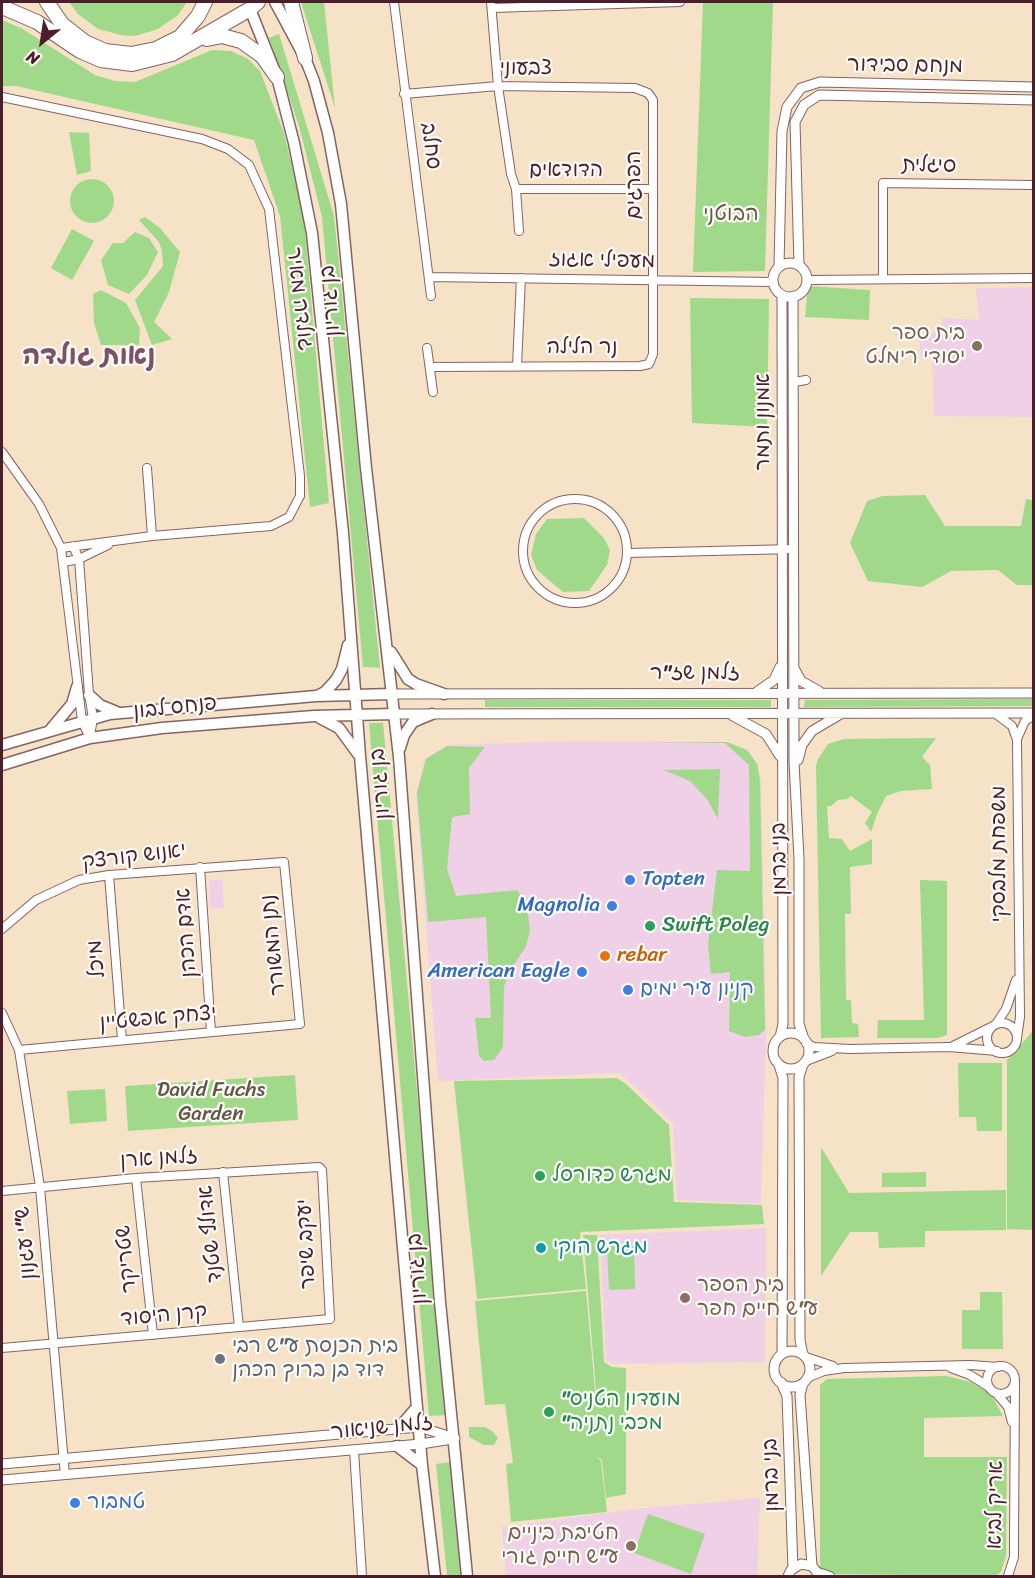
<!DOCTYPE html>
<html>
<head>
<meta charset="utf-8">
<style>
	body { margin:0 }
	#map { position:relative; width:1035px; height:1578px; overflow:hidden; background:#f5e2c7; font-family:Sriracha,sans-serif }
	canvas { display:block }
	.frame { position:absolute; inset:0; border:3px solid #4a1f2b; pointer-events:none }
	.north { position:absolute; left:12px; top:12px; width:60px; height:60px; -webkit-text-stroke:4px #fdfcf7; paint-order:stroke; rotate:210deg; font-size:16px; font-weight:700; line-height:24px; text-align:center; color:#4a1f2b }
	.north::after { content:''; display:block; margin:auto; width:21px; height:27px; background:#4a1f2b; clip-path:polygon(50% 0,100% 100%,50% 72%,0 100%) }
</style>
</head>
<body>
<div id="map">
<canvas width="1035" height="1578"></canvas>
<div class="frame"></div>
<div class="north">N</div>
</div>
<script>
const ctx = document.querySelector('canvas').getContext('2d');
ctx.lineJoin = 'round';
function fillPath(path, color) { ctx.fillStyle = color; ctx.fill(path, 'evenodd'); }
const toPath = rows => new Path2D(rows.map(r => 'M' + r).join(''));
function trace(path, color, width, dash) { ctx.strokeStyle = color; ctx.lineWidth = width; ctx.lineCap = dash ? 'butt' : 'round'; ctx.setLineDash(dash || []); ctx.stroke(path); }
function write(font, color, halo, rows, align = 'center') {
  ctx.font = font + ' Sriracha,"Playpen Sans Hebrew",sans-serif'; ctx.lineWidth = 4.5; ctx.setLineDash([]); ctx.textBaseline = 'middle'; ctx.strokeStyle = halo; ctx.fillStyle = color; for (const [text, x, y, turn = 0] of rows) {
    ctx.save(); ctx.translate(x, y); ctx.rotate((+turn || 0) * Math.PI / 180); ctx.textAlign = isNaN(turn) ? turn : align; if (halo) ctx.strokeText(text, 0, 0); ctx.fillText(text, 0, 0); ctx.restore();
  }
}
const built = toPath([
	[1033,287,1033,417,934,416,932,358,921,357,919,335,942,331,942,318,979,320,976,288],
	[573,741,728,742,747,750,757,763,761,780,766,1030,761,1204,677,1200,673,1123,620,1073,438,1081,416,793,425,759,447,745],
	[222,879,224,908,211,909,209,880],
	[766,1228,765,1362,614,1364,606,1360,600,1235],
	[760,1498,757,1576,506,1576,502,1527,636,1509]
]);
const green = toPath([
	[69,2,187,2,178,15,158,29,135,36,121,35,98,29,78,14],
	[301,2,324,2,335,108],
	[703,2,773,2,765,271,693,272],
	[2,20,21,28,95,75,115,81,135,82,212,50,231,51,248,59,260,71,284,133,304,218,329,503,310,507,280,216,254,140,16,86,2,86],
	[279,34,334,216,380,668,363,667,322,217,299,126,269,38],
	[69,132,89,133,91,171,77,175],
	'70 201a22 22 0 1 1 44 0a22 22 0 1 1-44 0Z',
	[145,217,160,228,180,252,169,292,154,322,172,339,152,345,135,300,163,266,162,251,159,242,139,220],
	[72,229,94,241,72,280,51,268],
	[135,232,149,238,158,252,147,275,129,294,108,285,101,260,113,243,123,243],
	[808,286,870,290,869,320,805,317],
	[101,290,126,303,140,328,139,345,101,345,94,323,93,294],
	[690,298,769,299,767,427,692,423],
	[925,495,945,526,1021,526,1026,499,1033,500,1033,585,1017,585,998,570,951,571,922,587,868,581,850,543,867,501,883,496],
	[584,518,604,538,610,550,607,565,589,591,563,592,537,570,531,555,536,534,547,519],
	[1033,699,1033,706,804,707,805,700],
	[485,700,771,700,771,707,485,707],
	[369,723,383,723,447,1415,429,1416],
	[936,738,922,757,930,765,932,789,901,791,886,796,877,814,871,832,865,823,872,812,851,796,847,799,838,800,831,806,827,806,829,838,842,839,850,851,872,839,872,864,850,867,851,914,845,914,846,1000,851,1000,852,1023,858,1024,859,1037,821,1038,816,766,818,759,828,744,844,739],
	[727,742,747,750,757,764,760,780,765,1030,759,1035,745,1037,729,1031,730,972,711,974,708,945,717,870,750,871,749,765,725,743,643,743],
	[447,746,485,747,469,768,470,814,452,817,447,869,456,896,518,890,528,915,530,930,526,946,508,974,504,987,503,1047,494,1060,484,1061,479,1056,475,1018,491,1018,486,917,428,922,417,793,426,759],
	[720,769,718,819,707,799,690,781,664,770],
	[920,880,947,881,947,1035,937,1038,877,1038,878,1020,924,1020],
	[1032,1032,1033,1230,1007,1229,1007,1060],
	[958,1063,1002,1063,1002,1131,977,1131,976,1117,959,1117],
	[295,1075,298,1120,128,1131,125,1086],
	[617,1078,626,1084,669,1125,674,1202,762,1205,764,1224,580,1232,586,1289,477,1299,454,1081],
	[105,1089,107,1121,70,1124,67,1091],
	[821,1147,849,1193,1006,1190,1006,1230,925,1231,925,1247,879,1248,878,1232,850,1232,821,1276],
	[926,1172,926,1187,882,1187,882,1173],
	[583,1235,597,1235,604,1362,612,1367,626,1368,626,1494,606,1498,602,1460,596,1456,601,1461,607,1512,511,1522,506,1464,513,1463,505,1404,485,1405,475,1301,586,1291,596,1401,593,1402,597,1402],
	[607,1246,634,1246,635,1289,609,1290],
	[980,1292,1002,1292,1003,1349,962,1349,962,1310,980,1310],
	[947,1376,971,1382,991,1394,1003,1416,924,1418,924,1457,1007,1457,1006,1556,1001,1572,996,1576,820,1574,820,1385,827,1379],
	[469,1427,485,1427,492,1431,498,1438,494,1445,484,1445,469,1437],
	[451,1462,463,1576,447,1576,436,1464],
	[648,1514,705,1534,691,1574,634,1553]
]);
const minor = toPath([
	[394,2,431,296],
	[491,2,498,86,511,174,516,189,519,231],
	[493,8,680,2],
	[404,94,498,86,635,88,648,93,653,100,653,354,649,364,640,366,430,367],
	[2,97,202,139,228,149,249,165,269,209,300,476,300,496,289,517,271,526,152,536,61,548],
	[516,189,652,189],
	[430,277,773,282],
	[883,279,883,183,1034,185],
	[807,280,1034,278],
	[427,348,433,392],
	[517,366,521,278],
	[794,382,806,380],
	[2,452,39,504,61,548,82,721,90,738],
	[147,468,152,536],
	'523 551a52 52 0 1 1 104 0a52 52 0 1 1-104 0Z',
	[73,546,79,559,89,694,93,718,90,736],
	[628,553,794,549],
	[64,562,79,559,108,545],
	[996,714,1012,726,1017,740,1020,1017,1017,1038],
	[1017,739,1025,721,1034,715],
	[200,867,211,1032],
	[109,875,122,1040],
	[2,929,36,900,79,880,109,875,284,862,300,1024,19,1050],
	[2,1013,19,1050,40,1187,65,1475],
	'987 1038a15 15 0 1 1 30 0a15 15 0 1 1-30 0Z',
	[996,1024,1006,1009,1016,980],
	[806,1043,814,1047,850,1049,949,1047,997,1051],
	[953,1046,991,1027],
	[806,1061,832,1051],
	[223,1172,239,1327],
	[136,1178,153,1335],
	[2,1191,136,1178,319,1167,322,1170,330,1319,2,1348],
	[806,1357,833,1366],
	'987 1380a14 14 0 1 1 28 0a14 14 0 1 1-28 0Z',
	[951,1368,970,1375,989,1387],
	[807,1378,824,1371,844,1368,971,1365,998,1367],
	[996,1393,1008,1407,1012,1422],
	[354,1450,362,1576],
	[818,1572,830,1576],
	[1008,1576,1014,1557,1014,1542,1015,1380]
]);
const tertiary = toPath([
	'773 280a17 17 0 1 1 34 0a17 17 0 1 1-34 0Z',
	[799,265,795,122,804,105,819,95,1034,100],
	[779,266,782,131,787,107,801,88,820,82,1034,87],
	[793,296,794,762,799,859,799,1024,804,1039],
	[795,670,801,681,819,691],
	[758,691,774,680,780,667],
	[392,694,1034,693],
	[394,714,1034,713],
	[733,716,766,734,780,756],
	[798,760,802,745,812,731,839,715],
	'773 1051a18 18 0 1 1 36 0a18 18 0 1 1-36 0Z',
	[780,1037,783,1024,782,295],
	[803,1064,799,1077,800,1340,803,1355],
	[779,1065,783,1078,782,1354],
	'774 1369a18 18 0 1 1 36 0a18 18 0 1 1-36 0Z',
	[781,1382,787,1396,793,1569],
	[803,1383,800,1395,812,1566],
	[2,1464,419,1427,455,1438],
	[2,1480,421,1444,452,1439],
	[788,1576,791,1570,801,1564,812,1566,820,1576]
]);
const secondary = toPath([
	[275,2,305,58,314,81,328,133,341,204,366,468,399,757,440,1302,467,1576],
	[250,9,277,77,294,143,312,233,343,533,360,756,422,1465,435,1576],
	[391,652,408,679,416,684,444,694],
	[89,695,100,705,117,712],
	[317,696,325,692,336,680,342,669,348,645],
	[320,718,339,728,358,754],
	[51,729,72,704,77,687],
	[2,745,110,714,316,696,392,694],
	[400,748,404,735,413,722,432,714],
	[2,765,90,738,162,728,314,716,394,714],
	[399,1428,417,1407],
	[397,1446,422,1465]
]);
const motorway = toPath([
	[47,2,62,24,85,42,105,51,131,54,156,49,180,37,198,16,205,2],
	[291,2,305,58],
	[2,7,37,22,80,51,101,60,132,64,172,54,250,9,258,2],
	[207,39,222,36,241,41,262,56,277,77]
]);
const markers = [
	[977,346,6,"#8d6e63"],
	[630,880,6,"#3f7fe0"],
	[612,906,6,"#3f7fe0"],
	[650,926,6,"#2e9e5b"],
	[605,956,6,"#e8710a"],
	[582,972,6,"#3f7fe0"],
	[628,990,6,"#3f7fe0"],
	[540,1176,6,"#2e9e5b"],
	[541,1248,6,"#0f9aa8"],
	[685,1298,6,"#8d6e63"],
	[220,1359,6,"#6b7280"],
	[549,1412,6,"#2e9e5b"],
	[75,1503,6,"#3f7fe0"],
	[631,1546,6,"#8d6e63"]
];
const streetNames = [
	["מנחם סבידור",905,66,1],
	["צבעוני",526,69],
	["סחלב",430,146,82],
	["סיגלית",929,166,1],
	["הדודאים",566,171],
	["הפרגים",635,185,-90],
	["מעפילי אגוז",602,261,1],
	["גולדה מאיר",299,299,83],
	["בן גוריון",331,301,-95],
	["נר הלילה",582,348],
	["אמנון ותמר",764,422,-90],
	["זלמן שז\"ר",695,674],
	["פנחס לבון",175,708,-6],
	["בן גוריון",381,784,-95],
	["משפחת מלבסקי",1000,854,-90],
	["יאנוש קורצק",134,857,-7],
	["בני ברמן",780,859,-91],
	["אדם הכהן",187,933,-94],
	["נתן המשורר",274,945,-96],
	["מיכל",97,959,-95],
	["יצחק אפשטיין",158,1019,-5],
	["זלמן ארן",159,1159,-4],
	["אדולף שטנד",211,1234,-96],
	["ש\"י עגנון",26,1243,-95],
	["יעקב שיפר",307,1244,-93],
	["שטריקר",127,1259,-96],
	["בן גוריון",418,1269,-95],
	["קרן היסוד",164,1316,-5],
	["זלמן שניאור",382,1428,-6],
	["בני ברמן",772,1475,-92],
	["אריק לביא",996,1505,-89]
];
const parkNames = [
	["הבוטני",731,215],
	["David Fuchs",211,1091],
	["Garden",211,1115]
];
const educationNames = [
	["בית ספר",965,334],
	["יסודי רימלט",965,358],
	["בית הספר",697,1286,"left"],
	["ע\"ש חיים חפר",697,1310,"left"],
	["חטיבת ביניים",619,1534],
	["ע\"ש חיים גורי",619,1558]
];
const shopNames = [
	["Topten",642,880],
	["Magnolia",600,906,"right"],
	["American Eagle",570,972,"right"],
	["קניון עיר ימים",640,990],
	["טמבור",87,1503]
];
const leisureNames = [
	["Swift Poleg",662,926],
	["מגרש כדורסל",552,1176],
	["\"מועדון הטניס",561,1400],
	["\"מכבי נתניה",561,1424]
];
const foodNames = [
	["rebar",617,956]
];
const cultureNames = [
	["מגרש הוקי",553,1248]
];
const worshipNames = [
	["בית הכנסת ע\"ש רבי",232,1347],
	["דוד בן ברוך הכהן",232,1371]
];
const districtNames = [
	["נאות גולדה",89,357]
];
fillPath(built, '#efd0e7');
fillPath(green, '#a1d98b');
trace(minor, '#866362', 10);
trace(tertiary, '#866362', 11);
trace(secondary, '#866362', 13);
trace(motorway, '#866362', 16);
trace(minor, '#fff', 8);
trace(tertiary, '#fff', 9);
trace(secondary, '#fff', 10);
trace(motorway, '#fff', 14);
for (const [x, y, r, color] of markers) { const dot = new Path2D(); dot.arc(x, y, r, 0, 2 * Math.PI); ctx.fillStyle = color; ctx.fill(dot); trace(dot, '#fdfcf7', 2); }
write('21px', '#4a1f2b', '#fdfcf7', streetNames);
write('21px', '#645748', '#fdfcf7', parkNames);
write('21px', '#785e54', '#fdfcf7', educationNames, 'right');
write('21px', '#366cbe', '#fdfcf7', shopNames, 'left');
write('21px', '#27864d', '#fdfcf7', leisureNames, 'left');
write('21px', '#c56008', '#fdfcf7', foodNames, 'left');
write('21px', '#0d838f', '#fdfcf7', cultureNames, 'left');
write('21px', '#5b616d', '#fdfcf7', worshipNames, 'left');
write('bold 27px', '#7d5166', '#fdfcf7', districtNames);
</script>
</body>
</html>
